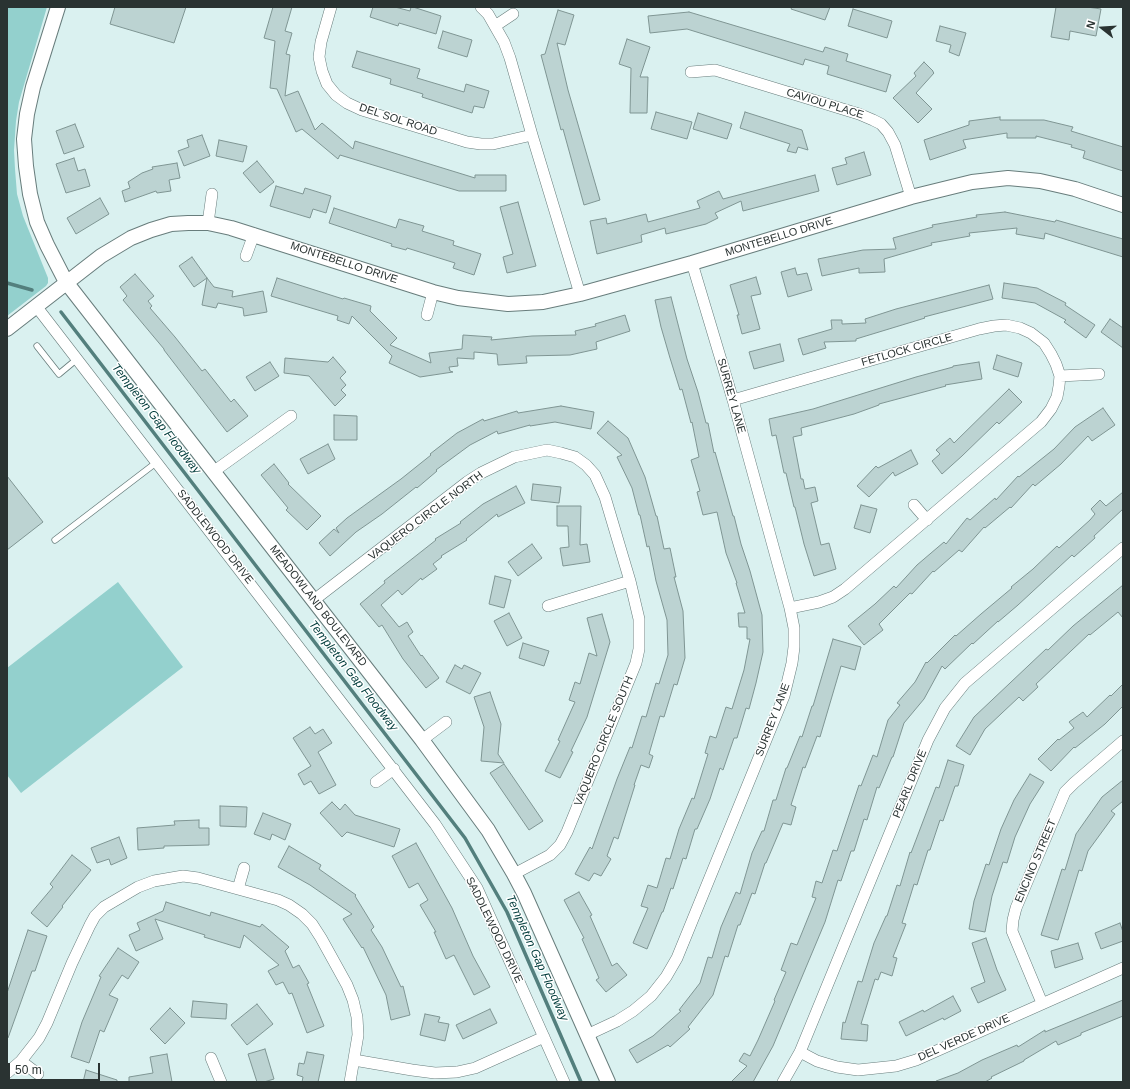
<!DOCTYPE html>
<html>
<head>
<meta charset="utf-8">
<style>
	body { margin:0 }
	#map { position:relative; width:1130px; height:1089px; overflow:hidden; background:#daf1f0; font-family:Helvetica,sans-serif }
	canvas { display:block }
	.frame { position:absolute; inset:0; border:8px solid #2a3332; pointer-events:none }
	.north { position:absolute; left:1082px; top:8px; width:40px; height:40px; -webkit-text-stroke:3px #fff; paint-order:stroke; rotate:287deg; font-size:11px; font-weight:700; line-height:16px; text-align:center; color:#2a3332 }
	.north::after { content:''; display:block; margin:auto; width:14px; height:18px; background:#2a3332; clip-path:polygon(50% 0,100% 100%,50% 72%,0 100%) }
	.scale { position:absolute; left:8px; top:1063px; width:92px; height:18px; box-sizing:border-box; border:2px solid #2a3332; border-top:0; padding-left:5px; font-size:12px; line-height:14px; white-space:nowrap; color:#2a3332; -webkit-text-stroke:3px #fff; paint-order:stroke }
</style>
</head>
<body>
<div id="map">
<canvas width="1130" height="1089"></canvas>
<div class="frame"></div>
<div class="north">N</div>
<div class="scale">50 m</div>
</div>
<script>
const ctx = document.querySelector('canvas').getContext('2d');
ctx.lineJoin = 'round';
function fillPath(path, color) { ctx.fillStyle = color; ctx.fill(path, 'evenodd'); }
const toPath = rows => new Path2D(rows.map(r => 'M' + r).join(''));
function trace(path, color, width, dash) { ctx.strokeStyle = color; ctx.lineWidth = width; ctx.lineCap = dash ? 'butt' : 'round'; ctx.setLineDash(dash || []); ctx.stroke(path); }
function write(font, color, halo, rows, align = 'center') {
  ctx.font = font + ' Helvetica,sans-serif'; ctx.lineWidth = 3; ctx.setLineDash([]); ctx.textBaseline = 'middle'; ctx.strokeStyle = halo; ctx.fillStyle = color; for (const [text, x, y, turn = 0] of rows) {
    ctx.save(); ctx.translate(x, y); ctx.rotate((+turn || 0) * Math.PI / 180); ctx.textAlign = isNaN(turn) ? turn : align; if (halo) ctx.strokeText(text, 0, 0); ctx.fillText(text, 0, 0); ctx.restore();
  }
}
const green = toPath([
	[7,7,47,7,19,102,16,121,14,150,15,169,17,194,23,216,48,278,48,283,46,286,7,316],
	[118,582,183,667,21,793,7,775,7,668]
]);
const stream = toPath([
	[7,283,32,290],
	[61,312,465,838,507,912,581,1082]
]);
const building = toPath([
	[115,7,186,7,174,43,110,24,115,7],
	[273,7,292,7,285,31,292,33,286,54,290,55,285,96,298,91,315,130,322,123,353,149,355,141,475,178,475,175,506,175,506,191,459,191,340,155,338,159,302,129,296,132,277,89,270,88,275,41,264,38,273,7],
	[373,7,395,7,410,11,411,7,413,7,441,16,436,34,399,23,398,26,370,17,373,7],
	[792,7,830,7,825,20,791,9,792,7],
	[1056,7,1087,7,1101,9,1096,36,1070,31,1069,40,1051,37,1056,7],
	[853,9,892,21,887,38,848,26,853,9],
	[558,10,574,15,565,45,557,43,568,90,600,200,584,205,563,129,561,130,541,55,545,54,558,10],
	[689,12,823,52,825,47,848,54,846,61,891,75,886,92,827,74,829,66,805,59,803,65,687,29,650,33,648,16,689,12],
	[940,26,966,33,959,56,949,52,951,45,936,41,940,26],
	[443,31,472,40,467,57,438,48,443,31],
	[627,39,650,47,640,77,648,77,647,113,630,113,631,68,619,64,627,39],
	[357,51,420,69,417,78,464,92,466,84,489,91,484,108,474,106,472,113,422,97,423,94,390,84,391,79,352,67,357,51],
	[924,62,933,71,933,72,934,73,916,93,932,109,918,123,893,98,916,76,914,73,924,62],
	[656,112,692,122,687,139,651,129,656,112],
	[745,112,802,130,808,150,798,147,796,153,787,151,790,144,740,128,745,112],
	[698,113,732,124,727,139,693,129,698,113],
	[1000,117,1000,120,1044,120,1073,127,1071,131,1123,147,1123,171,1083,158,1085,151,1071,147,1072,145,1036,136,1036,138,1007,138,1007,133,963,140,966,148,930,160,924,140,969,125,969,121,1000,117],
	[75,124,84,147,64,154,56,131,75,124],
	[202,135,210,156,184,166,178,151,189,147,187,140,202,135],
	[219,140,247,146,243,162,216,156,219,140],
	[864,152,871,175,837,185,832,168,847,164,845,158,864,152],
	[74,158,78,171,85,169,90,186,66,193,56,164,74,158],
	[257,161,274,182,260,193,243,173,257,161],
	[177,163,180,178,169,180,171,191,157,193,156,191,125,202,122,191,130,188,128,182,142,173,153,169,152,167,177,163],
	[815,175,819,191,743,211,741,201,715,213,718,218,706,224,666,234,665,228,641,235,642,242,597,254,590,221,606,218,607,224,646,214,648,222,700,208,697,201,719,191,723,199,815,175],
	[276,186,303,194,305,188,331,196,326,213,313,209,310,218,270,206,276,186],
	[100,198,109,214,76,234,67,218,100,198],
	[518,202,536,266,507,273,503,257,513,254,500,207,518,202],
	[334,208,396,228,399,219,424,226,422,231,454,241,453,245,481,254,474,275,453,268,455,263,407,248,406,250,391,246,392,244,329,223,334,208],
	[1005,212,1055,222,1056,220,1123,239,1123,257,1045,233,1044,239,1016,234,1017,228,969,233,970,236,931,243,932,245,884,259,885,272,859,273,859,268,822,276,818,259,863,250,896,249,893,238,933,227,932,225,977,217,976,215,1005,212],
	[192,257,207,278,194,287,179,266,192,257],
	[795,268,797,275,807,273,812,290,788,297,781,272,795,268],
	[135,274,154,296,148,301,152,306,150,308,175,337,202,371,205,369,231,402,234,399,248,416,227,432,164,350,164,349,123,300,127,296,120,287,135,274],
	[756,277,761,294,751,296,760,329,742,334,737,315,739,315,730,285,756,277],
	[207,278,214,287,233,291,232,297,263,291,267,312,244,316,243,308,218,303,216,308,202,305,207,278],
	[277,278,343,299,344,298,371,306,370,311,397,338,390,345,431,363,429,353,462,349,463,335,492,337,491,340,532,336,576,335,575,331,596,326,595,324,625,315,630,331,596,342,597,349,570,355,526,356,527,363,498,365,497,354,474,352,474,359,457,358,458,366,449,367,450,371,453,372,420,377,389,363,392,356,352,316,349,324,337,320,338,316,271,296,277,278],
	[1004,283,1037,288,1066,303,1065,305,1095,325,1086,338,1064,322,1066,320,1035,303,1002,298,1004,283],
	[989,285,993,299,924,317,925,318,856,339,856,341,824,342,826,348,803,355,798,339,832,329,831,320,842,320,842,324,866,323,865,319,896,309,989,285],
	[671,297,687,359,698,392,706,423,708,423,714,453,715,452,733,516,734,516,741,544,750,571,762,615,763,652,756,683,749,709,746,708,737,738,734,738,723,770,720,768,710,799,697,829,695,829,686,859,683,858,673,889,671,888,663,912,662,912,647,949,633,943,648,908,641,906,648,885,657,888,666,858,670,859,679,829,692,798,694,799,708,754,705,753,710,736,716,738,726,707,732,709,744,670,750,639,747,639,747,627,739,627,738,613,745,613,736,583,737,583,726,553,717,512,703,515,697,492,700,491,691,460,699,457,692,422,691,423,682,389,680,390,670,358,661,327,655,300,671,297],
	[1110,319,1123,328,1123,348,1101,332,1110,319],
	[780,344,784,361,754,369,749,352,780,344],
	[997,355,1022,363,1018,377,993,369,997,355],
	[333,357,346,372,340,378,346,385,341,390,346,395,335,406,309,376,284,373,285,358,328,362,333,357],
	[270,362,279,376,255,391,246,377,270,362],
	[979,362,982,379,945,385,946,386,879,404,879,405,854,414,801,428,802,435,793,437,801,479,803,479,805,489,815,487,818,501,811,503,821,545,829,543,836,569,814,576,804,544,795,507,794,507,786,473,784,473,776,435,772,436,769,419,813,409,916,377,953,367,953,366,979,362],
	[1009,389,1022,402,999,424,997,422,962,456,942,474,932,461,940,454,936,450,950,438,954,443,1009,389],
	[561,406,594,412,591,429,555,422,530,426,530,425,498,434,497,431,470,445,436,470,437,471,417,488,416,487,382,514,356,532,330,556,319,543,334,529,339,533,336,528,347,518,401,479,431,455,430,454,457,433,483,419,484,421,517,411,518,413,561,406],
	[1103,408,1115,425,1092,441,1088,436,1061,464,1035,486,1033,484,1011,508,1010,507,985,528,984,527,962,552,959,550,934,572,933,571,912,594,910,593,879,624,883,630,864,645,848,626,875,604,894,586,896,588,917,565,944,542,946,544,967,518,970,520,995,498,996,500,1018,476,1019,477,1054,449,1075,427,1103,408],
	[334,415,357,416,357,440,334,440,334,415],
	[608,421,628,438,645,477,656,516,657,516,664,549,670,548,676,577,674,577,683,611,685,658,677,685,674,684,664,717,660,716,649,754,653,756,649,768,641,765,634,785,635,785,618,839,614,837,607,856,611,859,601,876,594,873,589,881,575,874,590,847,592,849,617,779,630,747,632,748,642,716,646,717,656,683,659,684,668,655,667,620,656,581,649,546,647,547,640,515,639,515,632,488,617,457,622,455,597,433,608,421],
	[328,444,335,459,308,474,300,459,328,444],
	[911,450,918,464,895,476,893,472,869,497,857,486,876,466,878,468,911,450],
	[274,464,289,483,288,484,321,516,307,530,286,510,288,508,261,475,274,464],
	[7,476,43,522,7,550,7,476],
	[533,484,561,487,559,503,531,500,533,484],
	[516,486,525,503,498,517,497,514,466,539,467,540,441,556,442,557,433,564,437,569,422,580,421,578,402,595,398,590,381,605,399,627,407,622,413,632,408,636,421,656,422,655,439,678,426,688,403,659,382,625,379,627,360,604,385,583,384,581,436,540,435,539,461,523,460,522,483,504,516,486],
	[1123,492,1123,509,1094,536,1095,538,1074,557,1072,555,1018,605,998,622,998,621,973,644,972,643,945,669,942,666,924,699,904,723,893,757,892,757,879,788,877,787,867,820,864,819,854,851,851,851,841,881,838,880,825,922,773,1046,753,1082,731,1082,747,1066,739,1061,744,1053,750,1056,758,1040,775,1001,774,1000,786,972,781,970,791,943,797,945,816,898,812,897,816,881,822,883,833,850,837,851,859,785,861,786,873,755,877,757,888,720,900,705,897,703,915,682,926,662,927,663,955,635,956,636,981,614,1012,588,1011,587,1033,569,1057,546,1059,548,1090,520,1095,514,1091,509,1100,500,1106,506,1123,492],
	[861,505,877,509,870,533,854,528,861,505],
	[557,506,581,506,580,545,587,544,590,562,563,566,560,548,569,547,568,526,557,526,557,506],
	[532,544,542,558,518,576,508,562,532,544],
	[495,576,511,580,504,608,489,604,495,576],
	[1123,585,1123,618,1118,612,1090,635,1089,634,1036,684,1038,687,1023,701,1019,697,985,729,970,755,956,746,974,717,1046,649,1048,650,1073,626,1123,585],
	[509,613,522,638,507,646,494,621,509,613],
	[602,614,610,642,587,717,571,751,573,752,560,778,545,771,560,741,558,740,575,702,569,700,575,682,580,684,589,653,597,656,587,618,602,614],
	[833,639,861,647,855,670,841,666,820,737,817,736,805,768,803,767,791,805,796,807,791,825,783,823,766,863,765,863,755,894,752,893,740,925,738,925,728,957,725,956,713,995,688,1027,690,1029,670,1047,668,1045,637,1063,629,1050,653,1036,681,1011,679,1010,700,983,708,957,712,958,721,927,736,892,740,894,752,853,762,831,764,831,773,800,776,800,786,768,787,768,800,736,802,737,812,706,813,706,833,639],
	[523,643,549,651,544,666,519,658,523,643],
	[455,665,462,669,464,665,481,673,470,694,446,682,455,665],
	[1123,684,1123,706,1105,724,1075,748,1074,747,1051,771,1038,759,1058,739,1059,740,1074,728,1069,722,1083,712,1087,717,1110,695,1111,696,1123,684],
	[490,692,501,724,498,754,504,763,481,761,484,727,474,697,490,692],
	[310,727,315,734,323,729,332,743,318,752,336,785,319,794,311,781,304,785,298,774,311,766,293,738,310,727],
	[948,760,964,765,958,786,955,786,943,821,940,820,930,850,928,850,917,885,914,884,902,923,906,924,893,957,897,958,892,976,881,972,878,980,875,979,861,1024,868,1025,867,1041,841,1039,843,1022,845,1023,858,981,862,982,874,943,886,916,887,916,897,885,900,886,910,852,911,853,936,787,939,788,948,760],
	[504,764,543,821,529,830,490,773,504,764],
	[1030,774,1044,782,1030,804,1015,837,1007,863,1003,862,992,896,985,932,969,929,974,901,986,864,989,865,1001,829,1014,800,1030,774],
	[1123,780,1123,801,1111,811,1115,814,1088,851,1082,871,1079,870,1058,940,1041,935,1062,869,1065,870,1076,834,1102,797,1123,780],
	[332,802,340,810,345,804,355,815,400,829,394,847,347,832,342,837,320,813,332,802],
	[220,806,247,807,246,827,220,826,220,806],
	[263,813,291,824,285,840,272,834,270,840,254,834,263,813],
	[199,820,199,828,209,828,209,845,164,846,164,848,138,850,137,828,175,825,174,821,199,820],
	[119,837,127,858,111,865,109,859,97,863,91,848,119,837],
	[416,843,452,908,473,956,490,987,474,995,454,955,446,959,434,932,436,932,420,905,428,900,418,883,409,888,392,856,416,843],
	[289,846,321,865,319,869,356,895,355,896,374,927,371,930,382,947,401,987,403,986,410,1015,391,1020,386,995,363,947,362,948,343,919,352,914,310,885,278,867,289,846],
	[72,855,91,870,62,906,63,907,47,927,31,913,53,887,50,884,72,855],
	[579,892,592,915,590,916,612,966,617,963,627,975,606,992,596,980,599,978,582,939,584,938,564,900,579,892],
	[166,902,210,916,211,912,260,927,262,924,289,947,285,951,293,968,299,965,309,983,307,984,324,1026,307,1033,292,993,289,994,283,982,276,985,268,971,279,965,244,935,240,948,204,937,205,935,155,919,163,939,136,951,129,935,140,930,137,923,163,911,166,902],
	[1120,923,1123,932,1123,941,1101,949,1095,933,1120,923],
	[28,930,47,936,35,971,32,971,8,1038,7,1038,7,993,28,930],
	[986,938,997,970,1006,990,978,1003,971,988,985,982,972,943,986,938],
	[1078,943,1083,959,1055,968,1051,951,1078,943],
	[118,948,139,962,128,979,122,975,109,995,118,999,104,1032,100,1030,89,1063,71,1057,82,1022,101,977,99,976,118,948],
	[953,996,961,1011,944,1020,943,1018,906,1036,899,1022,923,1010,924,1012,953,996],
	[1123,1000,1123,1016,1081,1033,1081,1035,1058,1045,1056,1041,1024,1060,1024,1061,991,1077,992,1078,985,1082,936,1082,936,1081,958,1073,982,1060,1017,1045,1018,1047,1045,1030,1045,1032,1123,1000],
	[193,1001,227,1004,226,1019,191,1017,193,1001],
	[257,1004,273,1024,247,1045,231,1025,257,1004],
	[170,1008,185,1023,165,1044,150,1029,170,1008],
	[490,1009,497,1023,463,1039,456,1025,490,1009],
	[425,1014,440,1017,438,1022,449,1024,445,1041,420,1035,425,1014],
	[265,1049,274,1079,264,1082,257,1082,248,1054,265,1049],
	[307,1052,324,1055,318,1082,302,1082,303,1077,297,1075,299,1063,304,1064,307,1052],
	[167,1054,172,1082,129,1082,129,1077,153,1073,150,1057,167,1054],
	[86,1070,117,1080,117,1082,83,1082,86,1070]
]);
const service = toPath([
	[37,346,59,374,77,359],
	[55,540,157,462]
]);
const minor = toPath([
	[331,7,321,42,319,57,322,71,327,84,336,95,347,103,362,110,467,142,481,144,493,144,532,135],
	[481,7,488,14,504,42,510,58,532,135,580,294],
	[495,26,513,14],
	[691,72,715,70,859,114,873,120,881,124,888,132,895,145,911,197],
	[208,223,212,194],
	[246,256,254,234],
	[36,306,435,824,477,888,564,1082],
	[427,315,433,292],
	[1060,376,1099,374],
	[733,400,979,329,994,326,1006,325,1020,328,1031,333,1044,343,1051,354,1056,364,1060,376,1059,386,1057,397,1051,409,1041,422,845,589,833,597,819,602,790,608],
	[213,472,291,416],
	[914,505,927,520],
	[314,600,467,482,481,473,514,457,547,450,561,453,575,457,586,465,595,475,605,497,630,581,639,619,639,649,636,663,567,832,560,845,550,855,514,874],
	[548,606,630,581],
	[422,740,446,722],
	[376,782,394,769],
	[238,889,244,868],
	[1042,1003,1012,931,1013,920,1016,908,1065,792,1074,783,1123,741],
	[587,1035,617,1021,633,1011,651,996,666,977,677,958,784,696,792,663,794,647,794,628,790,608,733,400,692,263],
	[800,1052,817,1061,837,1067,858,1070,896,1066,916,1060,1123,968],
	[211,1058,221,1082],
	[354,1060,412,1070,435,1073,457,1072,475,1068,544,1037],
	[21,1061,38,1074],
	[7,1073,21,1061,39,1038,47,1023,72,963,90,925,95,916,104,907,138,887,154,881,183,876,198,878,278,900,289,905,302,914,312,924,321,938,347,985,353,1000,357,1017,358,1035,350,1082],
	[783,1082,800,1052,928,740,945,708,965,683,1123,548]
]);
const tertiary = toPath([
	[58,7,33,87,27,114,24,139,26,166,30,194,37,222,47,245,66,282,422,740,488,830,514,874,524,893,608,1082],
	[7,329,101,256,131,238,151,230,171,224,188,223,208,223,231,228,433,292,458,298,508,304,543,302,580,294,692,263,911,197,972,182,1008,178,1040,181,1075,189,1123,205]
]);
const streetNames = [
	["CAVIOU PLACE",825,104,17],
	["DEL SOL ROAD",398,120,18],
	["MONTEBELLO DRIVE",779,237,-17],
	["MONTEBELLO DRIVE",344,263,18],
	["FETLOCK CIRCLE",907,350,-16],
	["SURREY LANE",731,396,74],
	["VAQUERO CIRCLE NORTH",426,516,-37],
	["SADDLEWOOD DRIVE",215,537,52],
	["MEADOWLAND BOULEVARD",318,606,52],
	["SURREY LANE",773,720,-69],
	["VAQUERO CIRCLE SOUTH",604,741,-68],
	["PEARL DRIVE",910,784,-68],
	["ENCINO STREET",1036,861,-67],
	["SADDLEWOOD DRIVE",494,930,64],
	["DEL VERDE DRIVE",964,1038,-24]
];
const waterNames = [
	["Templeton Gap Floodway",156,419,52],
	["Templeton Gap Floodway",353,676,52],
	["Templeton Gap Floodway",537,958,66]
];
fillPath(green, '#93d0cd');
trace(stream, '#537f7d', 3.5);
fillPath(building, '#bcd3d2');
trace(building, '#7f9593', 1);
trace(service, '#687d7c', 7);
trace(minor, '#687d7c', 12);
trace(tertiary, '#687d7c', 16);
trace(service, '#fff', 5.5);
trace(minor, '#fff', 11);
trace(tertiary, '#fff', 14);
write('11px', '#2a3332', '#fff', streetNames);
write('italic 12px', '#003c3b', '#fff', waterNames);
</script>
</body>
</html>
